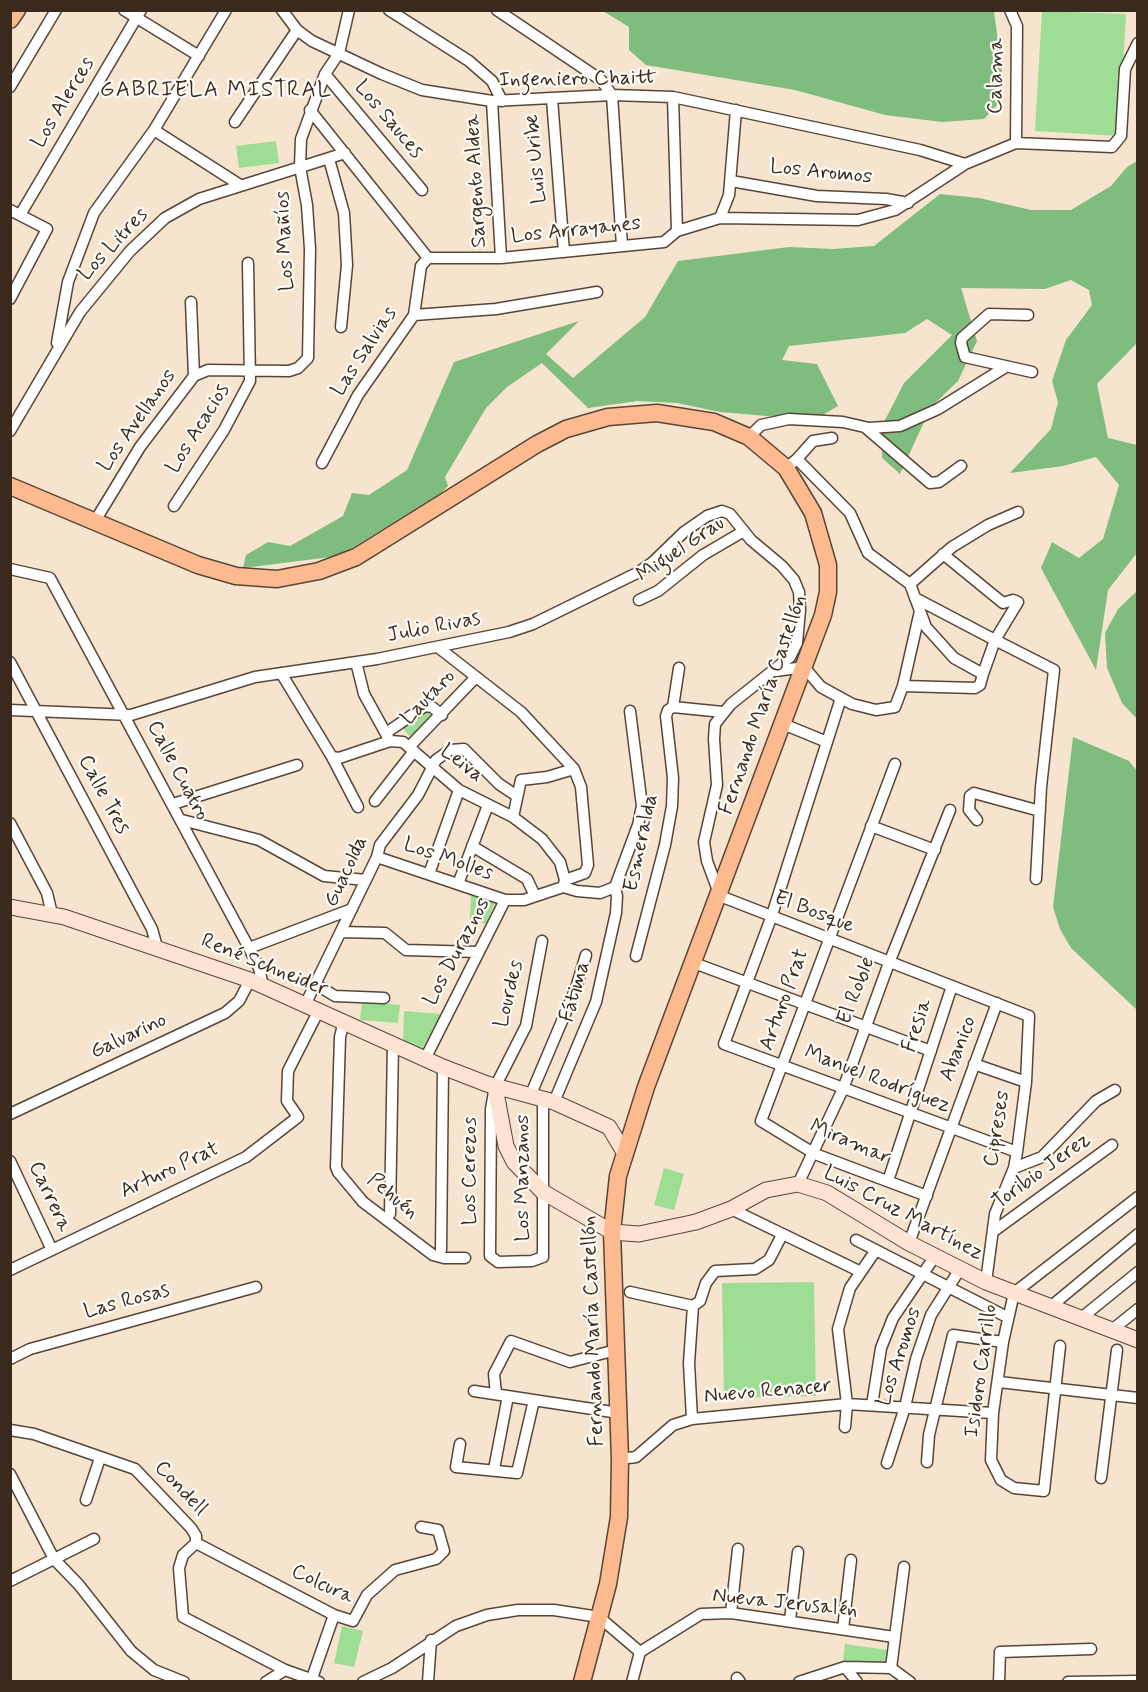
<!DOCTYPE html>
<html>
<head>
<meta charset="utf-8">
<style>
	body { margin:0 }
	#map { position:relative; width:1148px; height:1692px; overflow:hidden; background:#f7e4ce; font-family:Mynerve,sans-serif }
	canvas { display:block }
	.frame { position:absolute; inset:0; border:12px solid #3b2a1e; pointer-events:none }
</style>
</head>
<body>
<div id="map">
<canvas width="1148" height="1692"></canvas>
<div class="frame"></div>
</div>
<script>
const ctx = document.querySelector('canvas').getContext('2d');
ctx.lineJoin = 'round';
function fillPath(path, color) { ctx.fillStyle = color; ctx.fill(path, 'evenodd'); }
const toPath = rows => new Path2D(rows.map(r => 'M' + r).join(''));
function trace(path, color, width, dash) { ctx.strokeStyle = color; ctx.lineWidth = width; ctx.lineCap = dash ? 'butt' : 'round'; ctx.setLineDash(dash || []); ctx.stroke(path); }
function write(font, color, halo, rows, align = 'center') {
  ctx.font = font + ' Mynerve,sans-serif'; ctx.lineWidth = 4.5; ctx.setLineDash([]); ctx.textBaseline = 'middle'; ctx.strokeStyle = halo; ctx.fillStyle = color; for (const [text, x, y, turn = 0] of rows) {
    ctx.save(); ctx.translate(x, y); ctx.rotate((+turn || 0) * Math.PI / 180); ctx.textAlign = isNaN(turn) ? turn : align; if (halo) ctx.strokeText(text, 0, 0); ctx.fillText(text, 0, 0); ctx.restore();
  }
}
const green = toPath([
	[1042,11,1126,14,1119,136,1035,131],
	[276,141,279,163,239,168,236,146],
	[427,707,433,714,410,737,401,726],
	[471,893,495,901,486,924,470,919],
	[362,1002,400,1005,398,1023,360,1020],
	[404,1011,441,1014,421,1051,403,1043],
	[664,1168,684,1174,674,1210,654,1205],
	[814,1282,816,1396,724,1398,722,1283],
	[342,1626,363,1631,354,1667,334,1663],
	[845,1644,888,1650,886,1670,842,1670]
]);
const forest = toPath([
	[603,11,994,11,1002,72,999,103,984,119,942,122,885,115,795,90,646,65,629,50,629,27],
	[1137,161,1137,343,1097,384,1108,438,1137,445,1137,553,1108,590,1096,670,1041,568,1052,542,1079,558,1103,539,1119,485,1096,457,1063,466,1010,473,1051,429,1058,402,1052,381,1066,340,1092,305,1089,290,1071,280,1045,289,961,288,977,341,958,381,931,407,900,474,882,458,882,426,904,383,952,335,927,319,905,333,789,346,782,360,817,364,838,406,814,420,720,412,677,403,637,401,588,408,542,363,507,387,486,408,445,477,448,486,441,493,339,556,243,568,246,555,268,542,290,546,343,516,352,493,369,495,407,470,454,362,579,321,546,354,573,378,645,317,678,261,789,247,833,249,874,246,940,194,979,198,1031,210,1071,210,1111,186,1127,167],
	[1137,591,1137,719,1122,703,1107,668,1105,633,1118,609],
	[1073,737,1129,761,1137,771,1137,1010,1071,948,1060,929,1053,907]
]);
const street = toPath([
	[124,10,199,56],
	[282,10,297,30,312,41,382,74,422,90,492,101,612,95,673,97,920,150,965,164],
	[389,10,469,61,492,81,502,101],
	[497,10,601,80,612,95,622,246],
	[1010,10,1017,26,1016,143],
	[325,74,422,190],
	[10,87,56,10],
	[673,97,677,231],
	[552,99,564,252],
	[492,101,501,258],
	[310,110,428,258,501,258,664,242,677,231,720,218,858,220,895,210,965,164,1016,143,1112,147,1121,136,1125,69,1138,43],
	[235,122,297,30],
	[154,130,240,185],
	[329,159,344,213,347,265,341,327],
	[731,181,817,196,886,199,908,203],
	[10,210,47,229,10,299],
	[20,215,141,10],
	[720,218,729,195,736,110],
	[414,315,496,309,597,292],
	[1028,315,989,314,962,338,961,343,965,357,1032,372],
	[57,343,68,282,94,213,154,130,226,10],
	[194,376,208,370,289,371,298,368,308,358,310,249,307,205,300,167,301,139,325,74,339,53,349,10],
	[866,428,930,483,939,482,961,466],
	[10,431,80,312,130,251,165,218,199,199,345,153],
	[749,437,761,425,789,419,843,422,869,428,900,426,938,409,1004,368],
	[797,459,813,441,832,438],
	[322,463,358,395,414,315,421,266,428,258],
	[786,468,797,459,850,513,868,553,910,584,926,627,954,658,983,674,995,640,1054,670,1041,787,1036,879],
	[174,506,224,430,250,381,248,263],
	[95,521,140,447,194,376,191,302],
	[10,569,50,578,249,948,259,968,263,986],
	[910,584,952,547,988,525,1018,512],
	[915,598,995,640,1018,602,1013,600,1003,603,943,554],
	[639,600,658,591,703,555,744,531],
	[439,648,521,712,574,769,581,787,588,865,585,873,565,880],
	[10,662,152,929,157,947],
	[356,662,364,694,390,741],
	[776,671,804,667,821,687,852,704,876,710,895,707,903,686,920,611],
	[281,673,332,757,358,807],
	[903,686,975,688,980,685,983,674],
	[841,698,771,918,724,1044,1017,1152],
	[673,707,723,712],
	[10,710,131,715,255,677,377,659,509,632,533,624,637,573,653,562,684,532,707,516,722,511,730,514,751,540,782,566,794,580,799,592,800,610,797,643,790,657,731,704,715,724,714,739,717,785,704,842,707,861,720,896,1029,1016,1026,1082,1017,1152,1014,1168,995,1214,986,1282],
	[783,724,827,742],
	[386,733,425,706,432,707,442,715],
	[409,747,476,677],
	[332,757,339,758,390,741,403,742,459,790,513,817,542,839,560,862,565,880,563,887],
	[895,764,761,1121,815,1154,927,1196],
	[375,801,414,751],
	[173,804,297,765],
	[513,817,521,780,547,777,574,769],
	[182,820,259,840,324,876,366,880],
	[977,820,969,810,970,796,974,793,1040,811],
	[10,823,47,893,52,914],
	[871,826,935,850],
	[472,846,527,879,535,896],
	[377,857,505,900,524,900,563,887],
	[429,874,459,790],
	[458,884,488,805],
	[563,887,577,891,600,893,615,887],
	[615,887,638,825,642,806,630,711],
	[341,932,385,933,406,950,478,952],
	[542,941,526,1026,495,1087,491,1109,490,1256,498,1262,532,1261,543,1257,543,1099],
	[249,948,352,909],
	[636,956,665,845,672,806,673,778,666,716,668,710,673,707,679,668],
	[694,963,931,1051],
	[315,984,335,996,384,998],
	[306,1003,377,857,380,845,418,795,436,760,450,750,464,749,499,784,517,796],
	[344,1021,340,1037,336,1167,338,1172,363,1202,433,1255,444,1258,465,1258],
	[425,1059,505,900],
	[974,1064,1026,1082],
	[531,1094,576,988,586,955],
	[554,1102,596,1002,616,913,617,896,615,887],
	[10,1114,225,1013,239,1001,250,980],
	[10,1161,52,1250],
	[1014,1168,1042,1157,1096,1101,1115,1090],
	[888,1181,952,986],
	[798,1184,843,1089,889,963,950,810],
	[731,1209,859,1271],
	[390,1214,393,1044],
	[994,1231,1112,1145],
	[856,1240,1007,1317],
	[909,1243,997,1003],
	[441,1250,443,1067],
	[10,1270,246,1157,298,1117,287,1101,288,1071,319,1010],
	[630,1292,693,1306,700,1301,706,1283,715,1271,755,1269,769,1260,782,1235],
	[1049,1308,1138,1234],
	[1080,1319,1138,1272],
	[1113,1329,1138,1309],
	[1060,1346,1044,1491,1014,1488,1001,1480,991,1460,993,1413,1003,1342,1014,1293,1138,1197],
	[10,1359,30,1349,256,1287],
	[999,1382,1138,1398],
	[474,1391,619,1413],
	[496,1394,494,1374,511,1341,570,1362,616,1350],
	[872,1405,881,1348,893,1318,935,1256],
	[692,1419,689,1363,693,1306],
	[845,1427,847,1404,838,1329,850,1288,876,1250],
	[10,1430,34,1434,135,1469,191,1528,196,1536,196,1543],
	[460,1444,456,1467,517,1473,534,1400],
	[620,1459,636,1457,673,1425,692,1419,847,1404,993,1413],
	[927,1462,929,1435,953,1335,1003,1342],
	[887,1463,905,1407,916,1359,931,1315,960,1269],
	[494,1469,508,1396],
	[10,1474,54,1559,79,1585,131,1651,154,1670,184,1682],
	[1101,1478,1117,1350],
	[86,1500,100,1458],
	[196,1543,334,1615,353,1621,367,1595,395,1570,436,1559,444,1551,438,1530,421,1527],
	[196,1543,183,1555,179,1568,183,1617,285,1670],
	[10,1581,94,1539],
	[731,1613,738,1549],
	[790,1620,798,1552],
	[843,1629,851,1560],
	[845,1667,857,1682],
	[891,1668,904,1567],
	[737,1678,740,1682],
	[311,1681,334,1615],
	[266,1682,285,1670,319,1682],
	[363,1682,392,1668,456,1626,487,1615,518,1610,554,1610,599,1617,640,1652],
	[428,1682,431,1640],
	[632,1682,640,1652,701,1614,731,1613,894,1637],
	[799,1682,845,1667,891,1668,910,1682],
	[999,1682,1000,1652,1091,1649],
	[1068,1682,1138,1681]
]);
const secondary = toPath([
	[10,907,64,917,250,980,443,1067,487,1084,554,1102,609,1127,624,1152],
	[495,1087,506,1146,514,1162,543,1192,612,1232,639,1234,696,1222,731,1209,766,1190,798,1184,827,1193,909,1243,986,1282,1138,1340]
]);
const primary = toPath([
	[10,20,17,10],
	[10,486,198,565,236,576,277,579,319,571,356,557,537,444,566,429,608,417,657,413,714,422,749,437,786,468,813,513,828,565,828,592,823,615,646,1087,618,1176,612,1232,620,1459,619,1517,608,1584,582,1682]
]);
const streetNames = [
	["Calama",997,76,-89],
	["Ingeniero Chaitt",578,80,-1],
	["Los Alerces",64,103,-59],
	["Los Sauces",388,120,50],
	["Luis Uribe",537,159,-95],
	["Los Aromos",821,173,6],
	["Sargento Aldea",477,181,-93],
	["Los Arrayanes",576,231,-6],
	["Los Mañíos",286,241,-93],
	["Los Litres",114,245,-47],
	["Las Salvias",365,352,-57],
	["Los Avellanos",138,421,-55],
	["Los Acacios",199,429,-58],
	["Miguel Grau",681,550,-34],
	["Julio Rivas",434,628,-11],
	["Lautaro",429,698,-46],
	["Fernando María Castellón",764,705,-71],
	["Leiva",461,764,37],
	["Calle Cuatro",177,771,62],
	["Calle Tres",103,795,62],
	["Esmeralda",642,843,-78],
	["Los Molles",448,860,19],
	["Guacolda",347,872,-65],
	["El Bosque",814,913,21],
	["Los Duraznos",458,952,-62],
	["René Schneider",264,966,22],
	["El Roble",857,991,-69],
	["Fátima",576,992,-74],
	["Lourdes",510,994,-77],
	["Arturo Prat",785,1000,-70],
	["Fresia",918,1026,-72],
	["Galvarino",129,1037,-25],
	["Abanico",959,1049,-69],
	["Manuel Rodríguez",877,1080,21],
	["Cipreses",998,1129,-81],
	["Miramar",850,1143,23],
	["Arturo Prat",170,1171,-25],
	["Los Cerezos",471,1171,-90],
	["Toribio Jerez",1042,1172,-36],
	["Los Manzanos",524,1178,-90],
	["Carrera",49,1197,65],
	["Pehuén",392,1197,40],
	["Luis Cruz Martínez",903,1214,28],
	["Las Rosas",127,1302,-15],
	["Fernando María Castellón",594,1331,-92],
	["Los Aromos",900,1357,-72],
	["Isidoro Carrillo",982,1371,-82],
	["Nuevo Renacer",768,1392,-5],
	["Condell",180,1489,47],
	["Colcura",322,1585,25],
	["Nueva Jerusalén",785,1604,6]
];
const neighbourhoodNames = [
	["GABRIELA MISTRAL",216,91]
];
fillPath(green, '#9dde94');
fillPath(forest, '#7ebd7e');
trace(street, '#574638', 13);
trace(secondary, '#574638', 17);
trace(primary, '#574638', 19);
trace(street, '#fff', 10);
trace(secondary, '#fee3d2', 15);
trace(primary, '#fcba8e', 16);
write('21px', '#3b2a1e', '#fdfcf7', streetNames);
ctx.letterSpacing = '1.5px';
write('22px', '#3b2a1e', '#fdfcf7', neighbourhoodNames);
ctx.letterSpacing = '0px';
</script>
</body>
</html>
